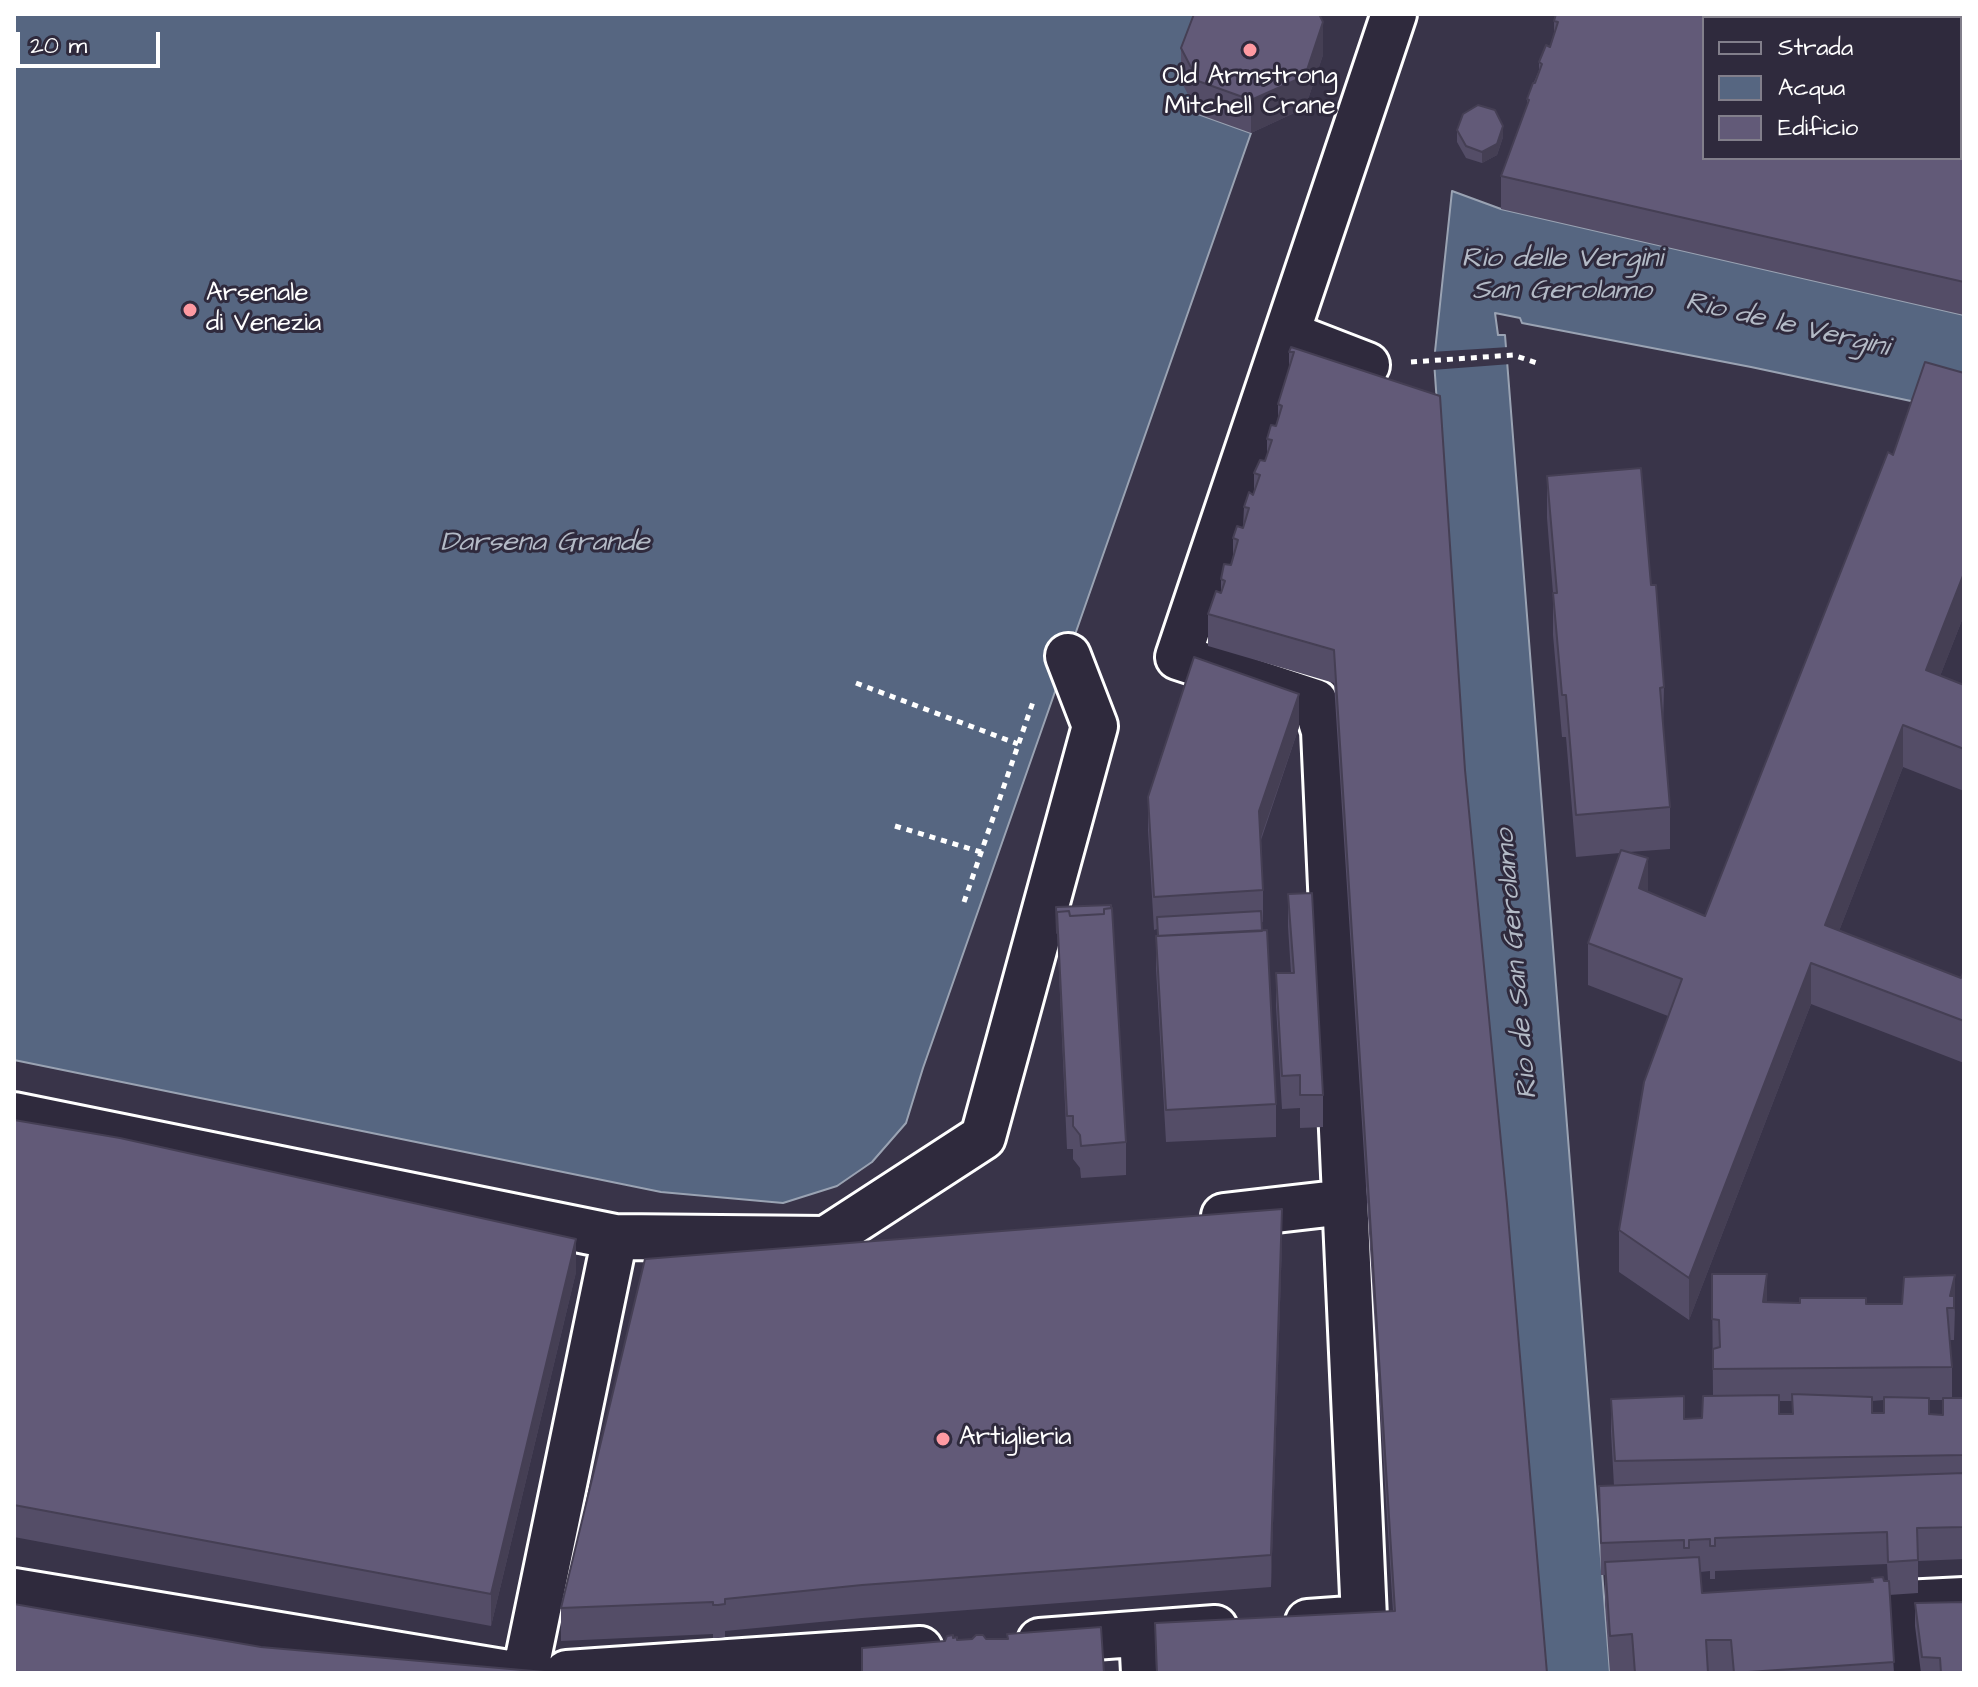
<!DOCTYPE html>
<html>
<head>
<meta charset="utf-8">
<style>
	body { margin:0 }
	#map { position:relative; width:1978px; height:1687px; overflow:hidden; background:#393449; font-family:"Architects Daughter",sans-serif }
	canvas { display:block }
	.frame { position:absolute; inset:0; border:16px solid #fff; pointer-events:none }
	.legend { position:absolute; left:1702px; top:16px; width:260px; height:144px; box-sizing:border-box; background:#2f2a3d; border:2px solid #827f8b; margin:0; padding:10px 14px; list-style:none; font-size:24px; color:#fff }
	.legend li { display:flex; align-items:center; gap:16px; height:40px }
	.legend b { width:40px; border:2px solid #827f8b }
	.scale { position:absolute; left:16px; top:32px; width:144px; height:36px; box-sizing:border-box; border:4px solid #fff; border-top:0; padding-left:10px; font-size:24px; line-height:28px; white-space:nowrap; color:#fff; -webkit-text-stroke:6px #2f2a3d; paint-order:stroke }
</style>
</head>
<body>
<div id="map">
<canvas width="1978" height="1687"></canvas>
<div class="frame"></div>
<ul class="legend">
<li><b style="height:10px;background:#2f2a3d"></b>Strada</li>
<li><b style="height:22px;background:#566681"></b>Acqua</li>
<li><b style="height:22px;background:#625a78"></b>Edificio</li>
</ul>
<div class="scale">20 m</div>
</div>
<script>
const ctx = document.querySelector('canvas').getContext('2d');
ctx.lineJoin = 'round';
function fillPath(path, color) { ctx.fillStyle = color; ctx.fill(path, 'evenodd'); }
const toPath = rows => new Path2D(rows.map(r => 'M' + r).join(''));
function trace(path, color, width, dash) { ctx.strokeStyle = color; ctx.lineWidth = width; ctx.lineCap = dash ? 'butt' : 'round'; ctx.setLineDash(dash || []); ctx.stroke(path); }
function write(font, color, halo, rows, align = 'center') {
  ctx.font = font + ' "Architects Daughter",sans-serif'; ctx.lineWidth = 6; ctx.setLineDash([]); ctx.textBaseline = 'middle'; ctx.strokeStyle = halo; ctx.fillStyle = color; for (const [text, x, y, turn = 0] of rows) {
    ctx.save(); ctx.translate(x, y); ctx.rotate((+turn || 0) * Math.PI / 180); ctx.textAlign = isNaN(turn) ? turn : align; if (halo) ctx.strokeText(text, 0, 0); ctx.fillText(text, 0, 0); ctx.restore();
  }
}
const water = toPath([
	[14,14,1205,14,1198,114,1251,133,923,1068,906,1123,872,1162,837,1186,783,1203,661,1192,14,1060,14,14],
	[1452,191,1501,209,1964,315,1964,415,1925,404,1751,367,1522,323,1520,318,1495,313,1498,335,1505,335,1610,1673,1543,1673,1465,803,1434,361,1452,191]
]);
const pier = toPath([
	[1509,347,1511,364,1432,370,1431,352]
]);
const path = toPath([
	[1411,362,1513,355,1537,363],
	[856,683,1018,744],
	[895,826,981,852],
	[964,902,1034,699]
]);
const minor = toPath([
	[1287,334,1367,365],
	[14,1115,615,1237,525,1673],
	[1224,1216,1345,1202],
	[615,1237,826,1239,983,1137,1095,726,1068,656],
	[14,1591,508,1673],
	[1308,1622,1364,1618,1324,731,1315,702,1178,657,1394,14],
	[1142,1634,1144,1673],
	[1040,1641,1215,1628],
	[567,1673,920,1649],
	[1907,1673,1904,1603,1964,1600]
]);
const wall = toPath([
	[1964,17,1964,315,1501,209,1501,176,1527,106,1527,99,1539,70,1539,62,1550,47,1554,35,1554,21],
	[1181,48,1323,55,1305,108,1251,133,1198,114,1181,81],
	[1457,130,1503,137,1497,155,1482,163,1466,158,1457,142],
	[1291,347,1440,396,1465,770,1547,1673,1156,1673,1155,1623,1393,1611,1334,683,1208,646,1208,614,1221,593,1221,579,1231,565,1233,557,1233,538,1243,528,1244,507,1254,492,1254,473,1265,461,1267,455,1267,439,1276,426,1278,420,1278,404,1289,368,1289,352],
	[1964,373,1964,615,1940,676,1964,685,1964,791,1903,767,1839,931,1961,978,1964,970,1964,1063,1811,1004,1689,1320,1619,1272,1619,1230,1668,1016,1588,985,1588,943,1620,853,1576,857,1566,737,1562,737,1553,635,1553,593,1547,518,1547,476,1651,585,1664,687,1663,730,1670,807,1670,849,1629,852,1648,892,1705,916,1893,455],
	[1299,727,1261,840,1263,890,1263,922,1261,922,1276,1104,1276,1137,1166,1142,1156,969,1156,936,1157,936,1157,929,1154,930,1148,830,1148,797],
	[1288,894,1323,1095,1323,1127,1300,1128,1300,1108,1282,1109,1276,1006,1276,973,1291,973,1288,927],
	[1056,907,1126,1142,1126,1175,1081,1178,1080,1168,1073,1159,1073,1149,1067,1149],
	[14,1120,576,1272,491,1626,14,1537],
	[1282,1241,1271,1587,862,1618,725,1631,725,1637,718,1638,713,1638,713,1634,561,1641,561,1608],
	[1712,1274,1767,1302,1866,1304,1955,1308,1954,1340,1950,1340,1952,1367,1952,1398,1964,1398,1964,1559,1918,1561,1918,1593,1889,1595,1894,1673,1610,1673,1605,1604,1605,1575,1601,1575,1599,1486,1614,1486,1611,1432,1611,1399,1684,1419,1702,1418,1713,1396],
	[1884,1400,1884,1413,1872,1413,1872,1401],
	[1929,1400,1943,1400,1943,1415,1929,1414],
	[1779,1401,1792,1401,1792,1414,1779,1414],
	[1887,1564,1888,1581,1702,1593,1700,1572,1710,1571,1710,1579,1715,1579,1715,1571],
	[1915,1603,1964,1673,1921,1673,1915,1626]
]);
const shadedWall = toPath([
	[1323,22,1323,55,1305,108,1251,133,1251,100],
	[1503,126,1503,137,1497,155,1482,163,1482,152],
	[1964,573,1964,615,1926,712,1926,670],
	[1299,694,1299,727,1259,843,1259,811],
	[1903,725,1903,767,1825,967,1825,925],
	[1648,858,1648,900,1639,888],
	[1811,963,1811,1004,1689,1320,1689,1278],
	[1282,1209,1282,1241,1271,1587,1271,1555],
	[576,1239,576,1272,491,1626,491,1594],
	[1767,1274,1767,1307,1763,1302],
	[1955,1275,1955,1308,1954,1312,1954,1308,1950,1296]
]);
const building = toPath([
	[1194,14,1319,14,1323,22,1305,76,1251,100,1198,81,1181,48,1194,14],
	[1556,14,1953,14,1964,17,1964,282,1501,176,1529,100,1527,99,1533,83,1535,83,1542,64,1539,62,1546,45,1550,47,1558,22,1554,21,1556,14],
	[1704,18,1960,18,1960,158,1704,158,1704,18],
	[1478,105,1495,110,1503,126,1497,144,1482,152,1466,146,1457,130,1463,114,1478,105],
	[1291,347,1440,396,1465,770,1507,1204,1547,1673,1157,1673,1155,1623,1395,1611,1334,650,1208,614,1216,591,1221,593,1225,581,1221,579,1224,564,1231,565,1238,540,1233,538,1237,526,1243,528,1249,508,1244,507,1249,492,1253,495,1260,475,1254,473,1260,460,1265,461,1272,440,1267,439,1271,425,1276,426,1282,406,1278,404,1294,352,1289,352,1291,347],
	[1925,362,1964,373,1964,573,1926,670,1964,685,1964,749,1903,725,1825,925,1961,978,1964,970,1964,1021,1811,963,1689,1278,1619,1230,1644,1082,1682,979,1588,943,1621,850,1648,858,1639,888,1705,916,1888,452,1893,455,1925,362],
	[1641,468,1651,585,1656,585,1664,687,1660,688,1670,807,1576,815,1566,695,1562,695,1553,593,1557,593,1547,476,1641,468],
	[1194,657,1299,694,1259,811,1263,890,1154,897,1148,797,1194,657],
	[1312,893,1323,1095,1300,1095,1300,1075,1282,1076,1276,973,1294,973,1288,894,1312,893],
	[1111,905,1111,908,1104,909,1104,914,1070,916,1069,911,1057,912,1057,933,1056,907,1111,905],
	[1112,908,1126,1142,1081,1146,1080,1135,1073,1126,1073,1116,1067,1116,1057,912,1069,911,1070,916,1104,914,1104,909,1112,908],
	[1261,911,1262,931,1158,936,1157,917,1261,911],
	[1267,930,1276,1104,1166,1110,1156,936,1267,930],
	[14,1120,120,1138,576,1239,491,1594,14,1505,14,1120],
	[1282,1209,1271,1555,862,1585,725,1599,725,1604,718,1605,713,1605,713,1602,561,1608,645,1259,1282,1209],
	[1712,1274,1767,1274,1763,1302,1800,1303,1800,1298,1866,1298,1866,1304,1902,1304,1904,1277,1955,1275,1950,1296,1954,1296,1954,1308,1947,1308,1952,1367,1713,1369,1713,1349,1720,1347,1719,1320,1712,1319,1712,1274],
	[1792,1394,1872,1397,1872,1413,1884,1413,1884,1397,1929,1398,1929,1414,1943,1415,1943,1398,1964,1398,1964,1455,1615,1461,1611,1399,1684,1396,1684,1419,1702,1418,1703,1396,1779,1395,1779,1414,1793,1414,1792,1394],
	[1964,1473,1964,1527,1917,1528,1918,1560,1888,1562,1887,1532,1715,1538,1715,1546,1710,1546,1710,1539,1689,1540,1689,1548,1684,1548,1684,1540,1601,1543,1599,1486,1964,1473],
	[1699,1557,1702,1593,1873,1582,1872,1578,1883,1577,1884,1581,1889,1581,1894,1662,1734,1673,1731,1640,1706,1640,1708,1673,1635,1673,1632,1634,1610,1636,1605,1562,1699,1557],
	[1964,1602,1964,1673,1941,1673,1940,1658,1922,1657,1915,1603,1964,1602],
	[14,1604,261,1647,556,1673,14,1673,14,1604],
	[1101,1627,1104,1673,862,1673,862,1648,945,1641,947,1636,953,1635,953,1638,957,1637,957,1640,972,1639,976,1635,983,1635,986,1639,1008,1639,1007,1634,1101,1627]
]);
const markers = [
	[1250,50,8,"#ff9aa2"],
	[190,310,8,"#ff9aa2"],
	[943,1439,8,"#ff9aa2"]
];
const poiNames = [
	["Old Armstrong",1250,78,"center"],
	["Mitchell Crane",1250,108,"center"],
	["Arsenale",206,295],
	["di Venezia",206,325],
	["Artiglieria",959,1439]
];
const waterNames = [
	["Rio delle Vergini",1562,260],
	["San Gerolamo",1562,292],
	["Rio de le Vergini",1787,326,13],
	["Darsena Grande",545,544],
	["Rio de San Gerolamo",1518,964,-95]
];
fillPath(water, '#566681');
trace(water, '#9aa3b3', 2);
fillPath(pier, '#393449');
trace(minor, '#fff', 50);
trace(path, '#fff', 5, [6, 6]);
trace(minor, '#2f2a3d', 44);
fillPath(wall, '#544d67');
fillPath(shadedWall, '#453f54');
fillPath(building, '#625a78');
trace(building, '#453f54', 2);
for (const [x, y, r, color] of markers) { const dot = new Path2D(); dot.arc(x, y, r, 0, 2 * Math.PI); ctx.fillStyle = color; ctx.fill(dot); trace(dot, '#2f2a3d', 3); }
write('26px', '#fff', '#2f2a3d', poiNames, 'left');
write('italic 28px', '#b3bac6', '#2f2a3d', waterNames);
</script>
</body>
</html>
